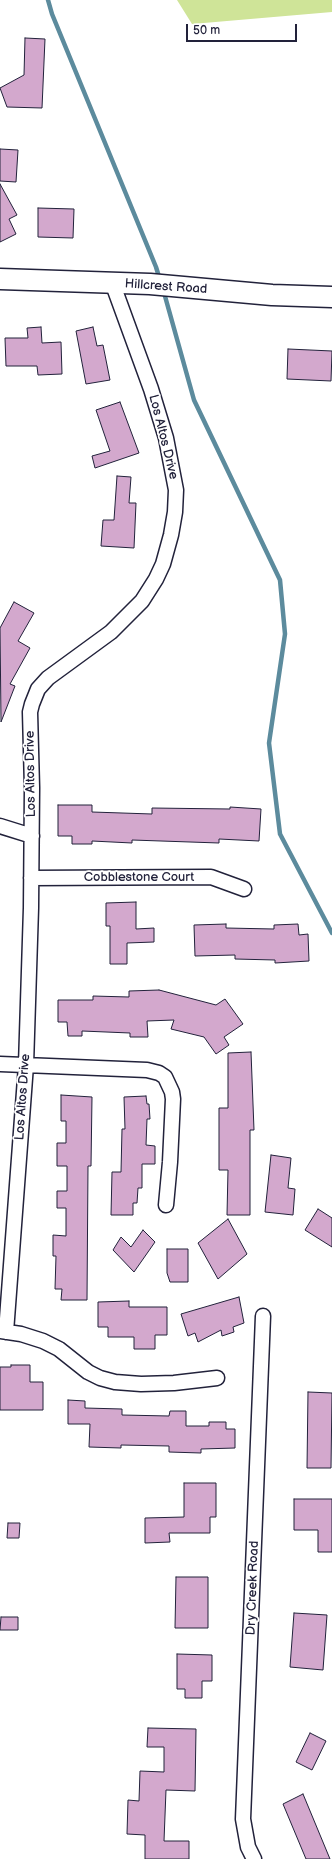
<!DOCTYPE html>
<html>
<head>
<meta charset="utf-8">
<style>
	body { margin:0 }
	#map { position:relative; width:332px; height:1859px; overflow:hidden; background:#fff; font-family:"Balsamiq Sans",sans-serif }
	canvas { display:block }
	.scale { position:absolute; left:186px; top:24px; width:111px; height:18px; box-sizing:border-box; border:2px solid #22223b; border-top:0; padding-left:5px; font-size:12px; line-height:14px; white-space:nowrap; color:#22223b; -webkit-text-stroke:3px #fff; paint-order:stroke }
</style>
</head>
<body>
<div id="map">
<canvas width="332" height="1859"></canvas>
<div class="scale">50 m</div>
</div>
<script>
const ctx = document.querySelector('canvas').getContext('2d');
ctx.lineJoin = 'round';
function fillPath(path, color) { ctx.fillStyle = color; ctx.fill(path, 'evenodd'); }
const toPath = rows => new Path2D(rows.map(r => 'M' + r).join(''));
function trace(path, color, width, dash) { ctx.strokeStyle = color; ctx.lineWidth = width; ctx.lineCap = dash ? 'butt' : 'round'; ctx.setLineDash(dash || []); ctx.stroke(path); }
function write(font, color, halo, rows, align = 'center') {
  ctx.font = font + ' "Balsamiq Sans",sans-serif'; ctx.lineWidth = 3.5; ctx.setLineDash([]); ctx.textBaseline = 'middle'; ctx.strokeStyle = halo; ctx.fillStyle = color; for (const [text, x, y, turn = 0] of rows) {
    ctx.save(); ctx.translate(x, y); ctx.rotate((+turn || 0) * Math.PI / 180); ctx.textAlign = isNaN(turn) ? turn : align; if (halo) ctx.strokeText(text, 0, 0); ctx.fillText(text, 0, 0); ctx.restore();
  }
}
const green = toPath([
	[177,0,332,0,332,12,192,24]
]);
const stream = toPath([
	[48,0,52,14,156,267,160,280],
	[163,289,194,400,280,580,285,634,269,743,280,834,332,933]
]);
const building = toPath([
	[25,38,45,39,42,108,7,107,0,88,24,75,25,38],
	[0,149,18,150,16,182,0,181,0,149],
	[0,184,17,215,9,219,16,234,0,242,0,184],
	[38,208,74,209,73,238,38,237,38,208],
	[41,327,42,343,61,342,62,374,38,375,37,366,6,366,5,338,28,338,27,328,41,327],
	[93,327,97,346,103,345,110,380,86,384,76,331,93,327],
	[288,349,332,351,331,381,287,379,288,349],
	[120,402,139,453,95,468,92,456,110,451,96,410,120,402],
	[117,476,131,477,129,503,136,503,134,548,101,546,103,520,114,520,117,476],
	[14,602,34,613,18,641,30,648,10,684,15,686,1,722,0,628,14,602],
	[58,805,92,805,92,812,152,814,152,808,230,809,230,807,261,809,259,841,219,839,219,843,132,840,132,843,92,841,92,844,72,844,72,836,58,836,58,805],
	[136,902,136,929,154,928,154,942,127,943,127,964,110,964,110,926,106,926,106,903,136,902],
	[226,924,226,928,274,929,274,925,298,924,299,935,308,934,309,961,275,963,275,960,235,959,235,955,195,956,194,925,226,924],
	[159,990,216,1005,225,999,243,1024,224,1037,229,1045,216,1054,204,1037,171,1029,174,1020,147,1021,148,1037,130,1037,130,1033,82,1031,82,1036,68,1036,67,1022,58,1022,58,1000,93,1000,93,996,129,997,129,991,159,990],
	[251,1052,254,1130,250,1130,250,1215,227,1215,228,1170,219,1170,219,1108,228,1108,228,1053,251,1052],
	[61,1095,92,1097,91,1166,88,1166,87,1300,61,1300,62,1289,55,1289,56,1256,53,1256,53,1235,66,1236,66,1208,57,1208,57,1191,67,1191,67,1166,57,1166,57,1143,66,1143,66,1121,61,1121,61,1095],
	[146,1096,147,1104,149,1104,150,1119,147,1119,146,1145,155,1146,155,1164,142,1164,142,1188,138,1188,137,1203,133,1203,133,1215,111,1215,112,1172,121,1172,122,1129,125,1129,124,1097,146,1096],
	[271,1155,291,1158,288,1188,295,1189,293,1215,265,1212,271,1155],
	[318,1209,332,1218,332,1247,305,1230,318,1209],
	[228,1219,247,1254,218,1279,198,1243,228,1219],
	[143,1230,155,1242,134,1272,113,1250,121,1237,131,1247,143,1230],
	[167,1249,188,1249,188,1282,170,1282,167,1273,167,1249],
	[239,1297,244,1323,233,1327,234,1332,222,1336,221,1330,198,1342,195,1333,188,1336,181,1314,239,1297],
	[129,1301,129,1307,167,1307,167,1335,155,1335,155,1349,134,1349,134,1337,108,1337,108,1327,98,1327,98,1302,129,1301],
	[11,1365,30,1365,30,1382,43,1382,43,1410,0,1410,0,1367,11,1367,11,1365],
	[308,1392,332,1393,331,1468,307,1468,308,1392],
	[68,1400,85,1401,85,1408,122,1409,122,1415,169,1416,170,1411,186,1411,186,1426,209,1426,209,1422,226,1422,226,1429,235,1429,235,1448,201,1449,201,1453,169,1452,169,1446,121,1445,121,1448,89,1447,90,1424,68,1424,68,1400],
	[184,1483,216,1483,216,1517,210,1517,210,1533,169,1533,170,1542,145,1543,145,1518,184,1517,184,1483],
	[294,1499,332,1499,332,1552,318,1552,318,1530,294,1530,294,1499],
	[8,1523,20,1523,19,1538,7,1538,8,1523],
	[176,1577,208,1577,208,1628,175,1628,176,1577],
	[294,1613,327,1615,323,1670,290,1667,294,1613],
	[1,1617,18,1617,18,1630,0,1630,1,1617],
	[177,1654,212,1655,212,1681,202,1681,202,1698,185,1698,185,1689,177,1689,177,1654],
	[148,1728,196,1729,195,1791,166,1790,164,1841,189,1841,189,1859,145,1859,145,1835,127,1834,128,1800,139,1801,140,1771,164,1772,164,1747,147,1747,148,1728],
	[310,1733,326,1741,312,1770,296,1762,310,1733],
	[303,1794,330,1859,306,1859,283,1804,303,1794]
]);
const street = toPath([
	[0,826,32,836],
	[31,878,211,877,244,889],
	[0,1064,147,1070,159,1073,165,1077,172,1092,173,1099,170,1162,166,1205],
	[0,1331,21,1334,43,1341,59,1349,88,1372,100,1378,115,1382,141,1384,174,1383,217,1378],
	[6,1332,26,1065,31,908,32,788,30,712,32,704,38,689,48,678,111,632,142,601,156,579,163,564,171,535,175,512,176,490,166,438,151,389,112,282],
	[254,1859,248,1847,243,1819,263,1316]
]);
const secondary = toPath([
	[0,279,150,284,272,295,332,297]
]);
const streetNames = [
	["Hillcrest Road",166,287,4],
	["Los Altos Drive",163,437,76],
	["Los Altos Drive",31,774,-91],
	["Cobblestone Court",139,878],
	["Los Altos Drive",23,1097,-86],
	["Dry Creek Road",253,1588,-88]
];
fillPath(green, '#cfe498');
trace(stream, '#5c8b9d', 4.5);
fillPath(building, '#d3a8cd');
trace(building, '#22223b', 1);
trace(street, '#22223b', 17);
trace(secondary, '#22223b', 23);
trace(street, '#fff', 14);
trace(secondary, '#fff', 20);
write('13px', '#22223b', '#fff', streetNames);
</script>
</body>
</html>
